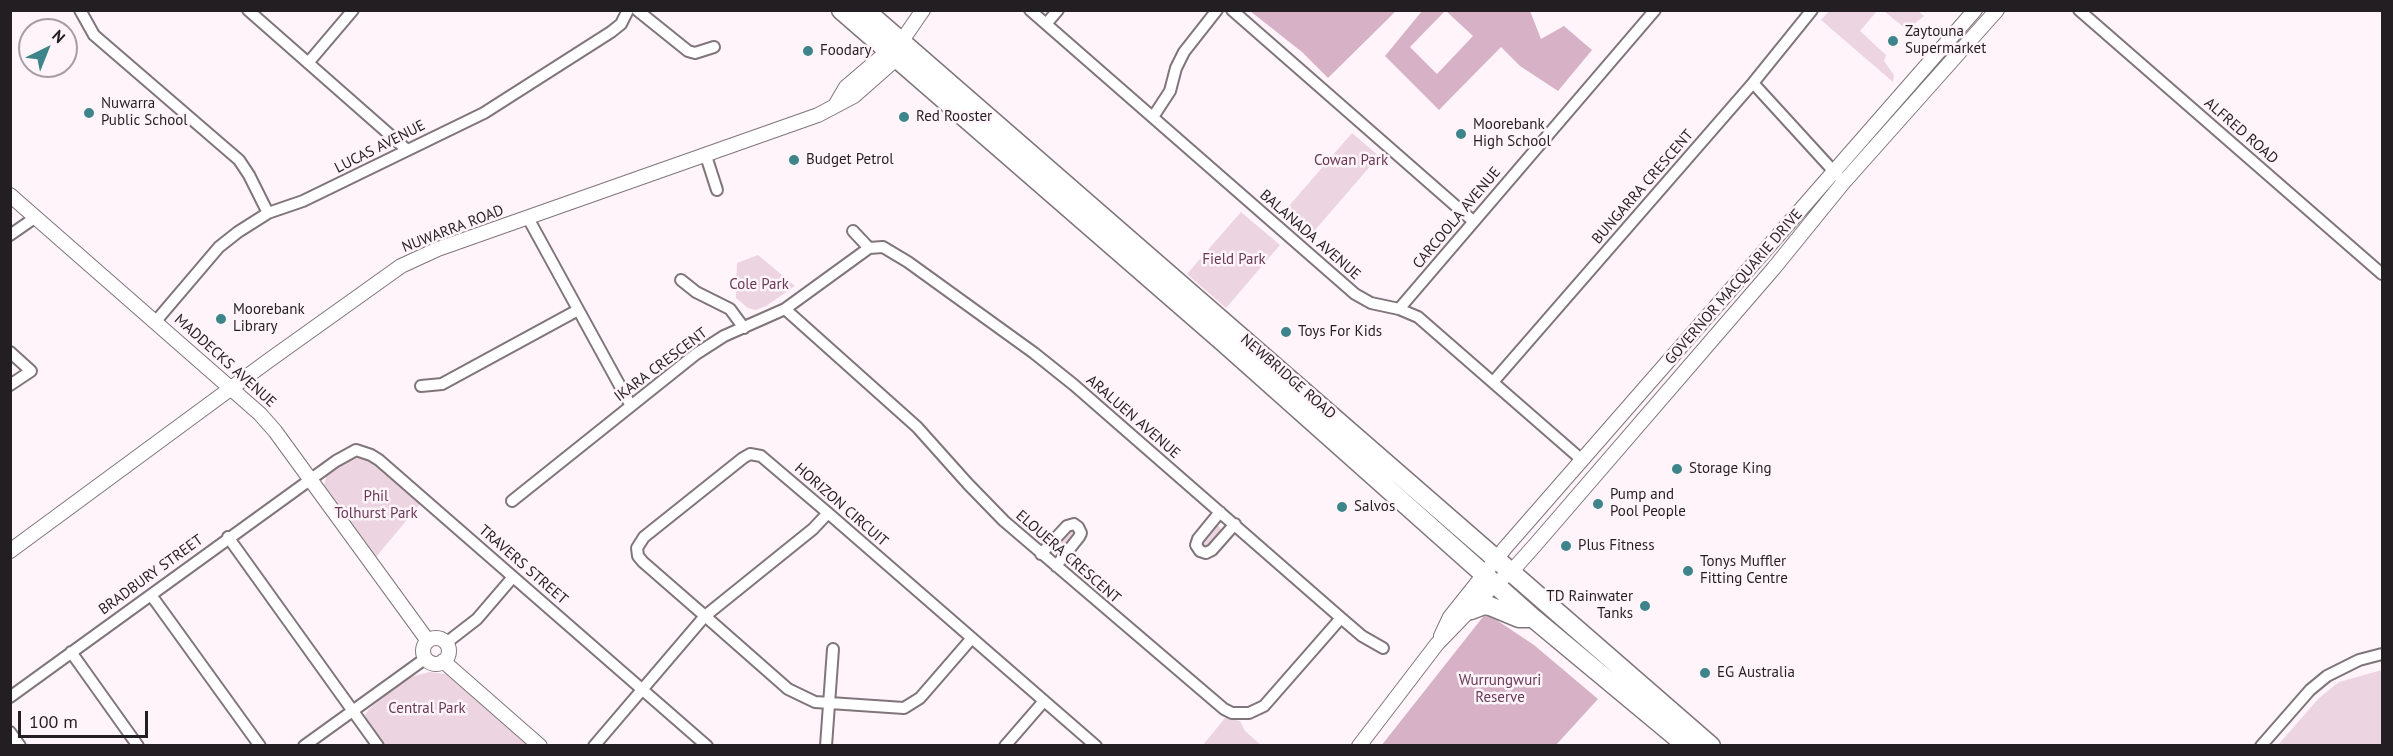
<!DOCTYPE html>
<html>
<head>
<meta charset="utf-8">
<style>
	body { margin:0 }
	#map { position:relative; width:2393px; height:756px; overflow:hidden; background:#fef4f9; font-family:"PT Sans",sans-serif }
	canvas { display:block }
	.frame { position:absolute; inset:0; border:12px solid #231e21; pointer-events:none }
	.north { position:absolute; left:18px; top:18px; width:60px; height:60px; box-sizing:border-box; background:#fef4f9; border:2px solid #a69ea3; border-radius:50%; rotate:43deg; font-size:16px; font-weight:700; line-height:24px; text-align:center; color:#231e21 }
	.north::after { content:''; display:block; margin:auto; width:21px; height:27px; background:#3d858a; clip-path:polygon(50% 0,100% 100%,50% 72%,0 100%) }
	.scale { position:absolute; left:18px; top:711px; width:130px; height:27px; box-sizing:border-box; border:3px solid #231e21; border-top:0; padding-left:8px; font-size:18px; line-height:21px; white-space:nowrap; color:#231e21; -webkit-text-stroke:4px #fef4f9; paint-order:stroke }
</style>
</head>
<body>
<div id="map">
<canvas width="2393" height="756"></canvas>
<div class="frame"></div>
<div class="north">N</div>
<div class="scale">100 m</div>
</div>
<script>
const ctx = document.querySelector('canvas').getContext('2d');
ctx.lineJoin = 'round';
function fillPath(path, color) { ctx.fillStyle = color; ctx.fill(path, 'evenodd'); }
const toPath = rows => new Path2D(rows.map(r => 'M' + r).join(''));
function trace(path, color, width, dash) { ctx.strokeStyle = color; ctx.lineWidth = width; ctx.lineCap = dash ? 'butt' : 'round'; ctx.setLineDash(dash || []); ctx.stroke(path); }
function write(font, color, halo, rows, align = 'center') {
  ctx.font = font + ' "PT Sans",sans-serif'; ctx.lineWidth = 5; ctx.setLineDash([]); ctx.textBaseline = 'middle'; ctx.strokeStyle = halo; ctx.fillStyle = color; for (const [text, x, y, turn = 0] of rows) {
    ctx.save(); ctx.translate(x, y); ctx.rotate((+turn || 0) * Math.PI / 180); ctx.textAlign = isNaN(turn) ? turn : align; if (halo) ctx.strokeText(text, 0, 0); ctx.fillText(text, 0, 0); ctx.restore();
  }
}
const green = toPath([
	[1830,10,1877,11,1860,31,1886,55,1884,61,1894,75,1893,82,1821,20],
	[1884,11,1918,11,1924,16,1907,30],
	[1352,133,1379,156,1309,237,1282,214],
	[1241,212,1280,245,1226,308,1187,274],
	[758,255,795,286,766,306,756,310,748,308,736,298,737,263],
	[355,457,364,457,374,464,421,503,376,557,324,485,327,474,345,460],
	[1219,526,1222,532,1210,548,1201,547,1201,540,1213,527],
	[1068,529,1075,529,1077,533,1059,552,1055,545],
	[2382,670,2382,745,2278,745,2319,698,2339,682],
	[430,672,445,674,457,683,529,745,383,745,366,722,365,715,369,709,406,678],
	[1225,718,1240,721,1245,731,1261,745,1203,745]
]);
const forest = toPath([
	[1250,11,1396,11,1328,78,1302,52],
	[1422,11,1445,11,1410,47,1437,74,1473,36,1446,11,1530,11,1541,39,1564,26,1592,50,1558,91,1520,66,1501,47,1439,110,1385,56],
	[1486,613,1534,645,1598,699,1556,745,1381,746]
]);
const street = toPath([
	[80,10,94,35,239,160,249,175,268,213],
	[248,10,406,149],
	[637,10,688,51,695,53,714,47],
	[1030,10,1355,294,1371,303,1399,309,1418,317,1582,460],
	[1232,10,1473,221],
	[2079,10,2382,274],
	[1046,24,1058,10],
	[308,63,353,10],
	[1753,83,1838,176],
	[1153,117,1170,91,1176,68,1184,52,1217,10],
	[706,156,717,190],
	[528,218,631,406],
	[853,231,869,248,883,247,908,262,1034,353,1074,385,1341,618,1362,636,1383,648],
	[10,235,36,217],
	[681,280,696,292,730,309,744,328],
	[785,309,917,427,968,484,1004,521,1224,709,1232,713,1249,713,1264,706,1341,618],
	[1399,309,1655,10],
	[156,321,219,247,238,232,268,213,303,201,484,113,611,32,621,24,628,10],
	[10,352,31,371,10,385],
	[1493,382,1753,83,1812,10],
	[421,386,442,384,578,310],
	[512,501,696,354,724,336,785,309,869,248],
	[1220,512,1198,539,1196,545,1200,551,1206,553,1212,550,1235,524],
	[228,537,378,746],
	[1041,554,1067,526,1074,524,1078,527,1081,533,1079,537,1056,566],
	[151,595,260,746],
	[972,638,920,698,904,708,815,702,788,689,705,616,643,562,638,556,637,548,644,537,743,458,750,454,761,456,828,513,1096,746],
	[446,643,477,619,513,577],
	[71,652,138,746],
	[10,697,336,461,356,450,371,455,379,460,707,746],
	[10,732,20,746],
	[304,746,426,658],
	[594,746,705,616,813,529,828,513],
	[826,746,833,649],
	[1005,746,1044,701],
	[2261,746,2310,690,2327,676,2359,660,2382,654]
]);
const secondary = toPath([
	[836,104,846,87,894,46],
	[10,195,260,414,275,431,428,641],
	[10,551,268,361,401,266,438,249,818,115,854,96,896,59,901,42,923,10],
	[1441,636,1450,617,1505,548,1975,10],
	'423 651a13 13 0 1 1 26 0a13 13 0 1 1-26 0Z',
	[443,661,540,746],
	[1359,746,1437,644,1495,584,1512,571,1536,544,1774,268,1843,183,1997,10]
]);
const highway = toPath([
	[841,10,1223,342,1533,618,1687,746],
	[865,10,1711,746],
	[1471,610,1484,605,1490,606,1519,618,1533,618]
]);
const markers = [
	[1893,41,6,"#3d858a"],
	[808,51,6,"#3d858a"],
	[89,113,6,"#3d858a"],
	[904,117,6,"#3d858a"],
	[1461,134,6,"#3d858a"],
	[794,160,6,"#3d858a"],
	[221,319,6,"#3d858a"],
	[1286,332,6,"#3d858a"],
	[1677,469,6,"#3d858a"],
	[1598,504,6,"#3d858a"],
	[1342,507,6,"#3d858a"],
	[1566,546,6,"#3d858a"],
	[1688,571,6,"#3d858a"],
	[1645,606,6,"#3d858a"],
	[1705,673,6,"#3d858a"]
];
const poiNames = [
	["Zaytouna",1905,32],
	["Supermarket",1905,49],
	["Foodary",820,51],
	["Nuwarra",101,104],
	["Public School",101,121],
	["Red Rooster",916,117],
	["Moorebank",1473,125],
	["High School",1473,142],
	["Budget Petrol",806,160],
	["Moorebank",233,310],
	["Library",233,327],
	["Toys For Kids",1298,332],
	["Storage King",1689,469],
	["Pump and",1610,495],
	["Pool People",1610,512],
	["Salvos",1354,507],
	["Plus Fitness",1578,546],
	["Tonys Muffler",1700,562],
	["Fitting Centre",1700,579],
	["TD Rainwater",1633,597,"right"],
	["Tanks",1633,614,"right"],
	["EG Australia",1717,673]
];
const streetNames = [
	["ALFRED ROAD",2241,131,41],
	["LUCAS AVENUE",380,147,-27],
	["BUNGARRA CRESCENT",1643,187,-49],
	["CARCOOLA AVENUE",1457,218,-50],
	["NUWARRA ROAD",453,229,-21],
	["BALANADA AVENUE",1310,235,41],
	["GOVERNOR MACQUARIE DRIVE",1734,287,-49],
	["MADDECKS AVENUE",225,361,42],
	["IKARA CRESCENT",661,365,-37],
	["NEWBRIDGE ROAD",1288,377,41],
	["ARALUEN AVENUE",1133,417,41],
	["HORIZON CIRCUIT",841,505,41],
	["ELOUERA CRESCENT",1068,557,41],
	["TRAVERS STREET",523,565,41],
	["BRADBURY STREET",151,575,-36]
];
const parkNames = [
	["Cowan Park",1351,161],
	["Field Park",1234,260],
	["Cole Park",759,285],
	["Phil",376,497],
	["Tolhurst Park",376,514],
	["Wurrungwuri",1500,681],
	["Reserve",1500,698],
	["Central Park",427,709]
];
fillPath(green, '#ecd4e1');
fillPath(forest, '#d7b2c7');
trace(street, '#80757b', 14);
trace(secondary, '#80757b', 16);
trace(highway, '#80757b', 21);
trace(street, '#fff', 10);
trace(secondary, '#fff', 14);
trace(highway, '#fff', 18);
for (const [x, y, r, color] of markers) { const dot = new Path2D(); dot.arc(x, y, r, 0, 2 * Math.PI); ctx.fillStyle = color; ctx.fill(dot); trace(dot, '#fef4f9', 2); }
write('15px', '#231e21', '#fef4f9', poiNames, 'left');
write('15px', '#231e21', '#fef4f9', streetNames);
write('15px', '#693856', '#fef4f9', parkNames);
</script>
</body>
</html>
